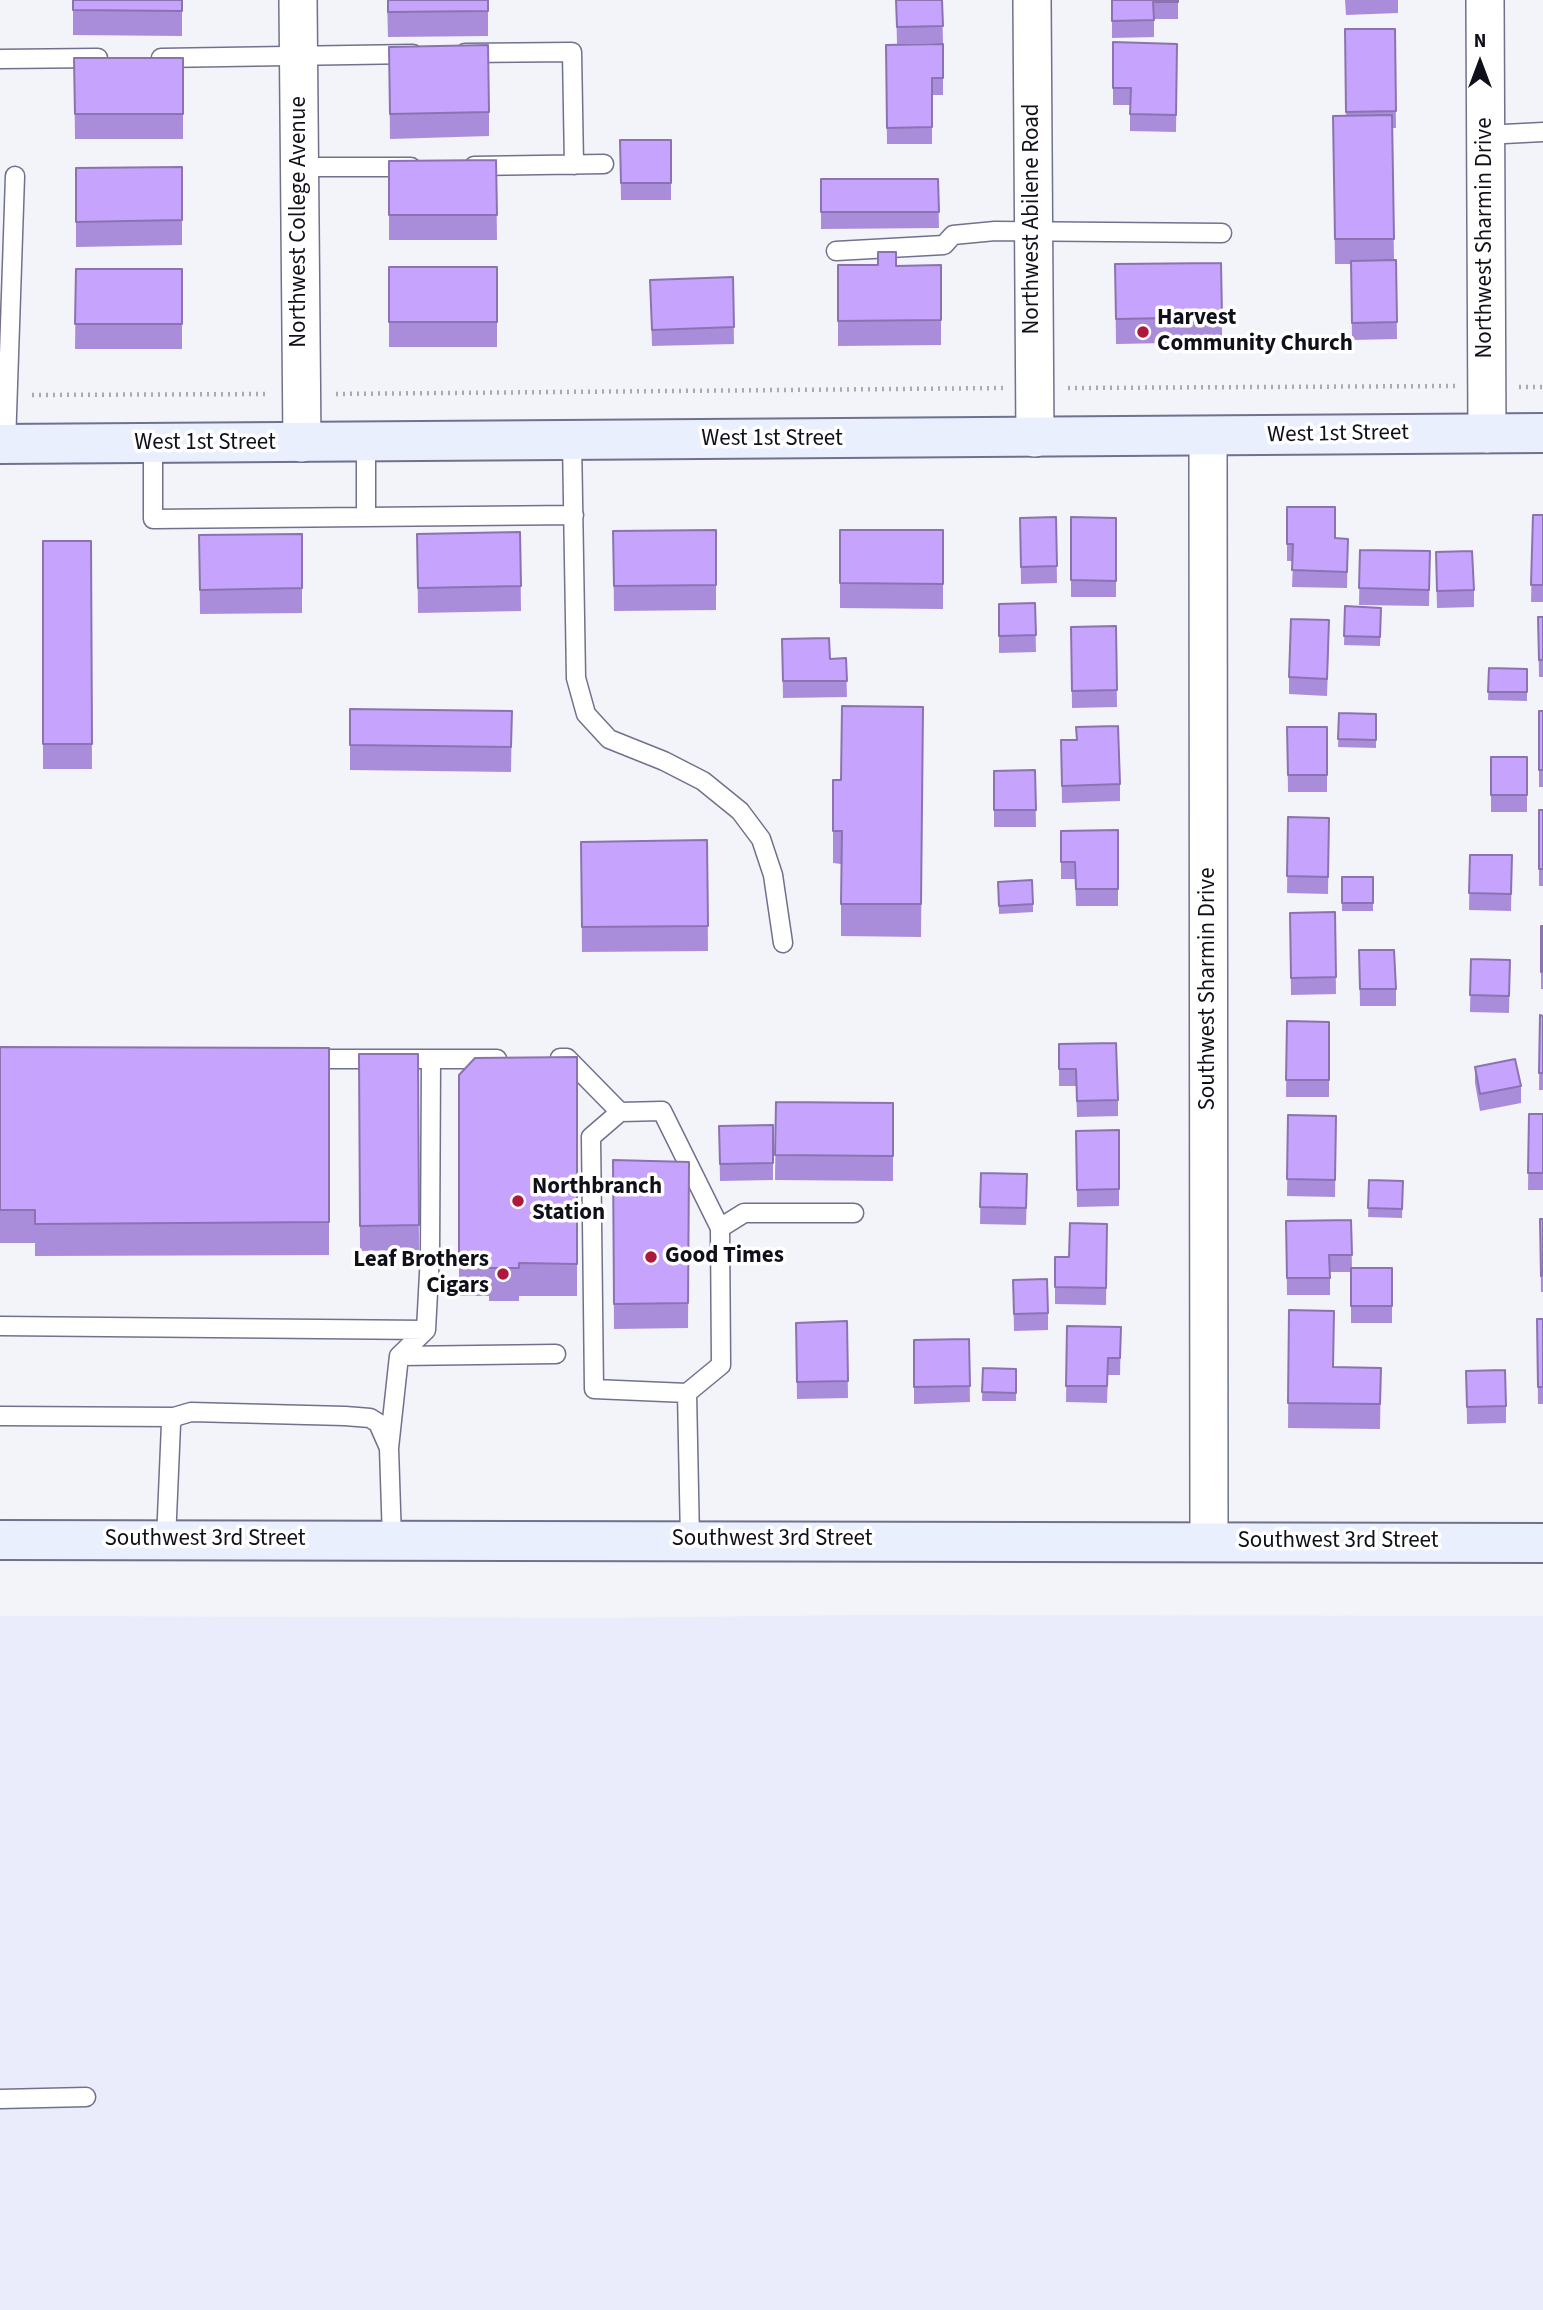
<!DOCTYPE html>
<html>
<head>
<meta charset="utf-8">
<style>
	body { margin:0 }
	#map { position:relative; width:1543px; height:2310px; overflow:hidden; background:#f3f3fa; font-family:"Source Sans 3",sans-serif }
	canvas { display:block }
	.north { position:absolute; left:1445px; top:28px; width:70px; height:70px; -webkit-text-stroke:5px #fff; paint-order:stroke; rotate:0deg; font-size:19px; font-weight:700; line-height:28px; text-align:center; color:#0f101a }
	.north::after { content:''; display:block; margin:auto; width:24px; height:32px; background:#0f101a; clip-path:polygon(50% 0,100% 100%,50% 72%,0 100%) }
</style>
</head>
<body>
<div id="map">
<canvas width="1543" height="2310"></canvas>
<div class="north">N</div>
</div>
<script>
const ctx = document.querySelector('canvas').getContext('2d');
ctx.lineJoin = 'round';
function fillPath(path, color) { ctx.fillStyle = color; ctx.fill(path, 'evenodd'); }
const toPath = rows => new Path2D(rows.map(r => 'M' + r).join(''));
function trace(path, color, width, dash) { ctx.strokeStyle = color; ctx.lineWidth = width; ctx.lineCap = dash ? 'butt' : 'round'; ctx.setLineDash(dash || []); ctx.stroke(path); }
function write(font, color, halo, rows, align = 'center') {
  ctx.font = font + ' "Source Sans 3",sans-serif'; ctx.lineWidth = 7; ctx.setLineDash([]); ctx.textBaseline = 'middle'; ctx.strokeStyle = halo; ctx.fillStyle = color; for (const [text, x, y, turn = 0] of rows) {
    ctx.save(); ctx.translate(x, y); ctx.rotate((+turn || 0) * Math.PI / 180); ctx.textAlign = isNaN(turn) ? turn : align; if (halo) ctx.strokeText(text, 0, 0); ctx.fillText(text, 0, 0); ctx.restore();
  }
}
const built = toPath([
	[867,1615,1543,1616,1543,2310,0,2310,0,1616,604,1618]
]);
const path = toPath([
	[1519,387,1543,387],
	[1068,388,1455,386],
	[336,394,1003,388],
	[32,395,268,394]
]);
const lane = toPath([
	[465,53,572,52,574,165],
	[161,58,413,54],
	[0,59,98,58],
	[1485,135,1543,132],
	[474,166,604,164],
	[299,167,411,167],
	[836,251,944,245,953,235,995,231,1222,233],
	[572,441,576,678,586,714,609,739,664,761,703,781,740,811,761,839,773,875,783,943],
	[366,443,366,517],
	[6,444,15,176],
	[153,444,153,519,574,515],
	[560,1058,567,1058,620,1112],
	[307,1059,431,1059,430,1255,426,1330,399,1356,389,1448],
	[431,1059,497,1059],
	[0,1326,426,1330],
	[399,1356,556,1354],
	[687,1393,594,1389,591,1137,620,1112,662,1111,720,1228],
	[0,1416,174,1417],
	[166,1540,171,1424,174,1417,191,1412,345,1416,370,1418,378,1423,389,1448,392,1540],
	[690,1540,687,1393,721,1365,720,1228,744,1213,854,1213],
	[0,2099,86,2097]
]);
const street = toPath([
	[298,0,302,443],
	[1032,0,1035,438],
	[1485,0,1487,434],
	[1208,436,1209,1542]
]);
const secondary = toPath([
	[0,444,1543,433],
	[0,1540,1543,1543]
]);
const wall = toPath([
	[73,0,182,0,182,36,73,35],
	[387,0,488,0,488,36,388,37],
	[896,0,942,0,943,43,897,44],
	[1112,0,1178,0,1178,19,1154,19,1154,37,1112,38],
	[1345,0,1398,0,1398,13,1346,15],
	[1345,29,1395,29,1396,128,1392,128,1394,260,1396,260,1397,339,1352,340,1351,264,1335,264,1333,116,1346,116],
	[1113,42,1177,44,1176,132,1130,131,1130,105,1113,105],
	[943,44,943,95,932,95,932,144,887,144,886,45],
	[389,47,489,112,489,136,390,139],
	[74,58,183,58,183,139,75,139],
	[620,140,671,140,671,200,621,200],
	[496,160,497,240,389,240,389,161],
	[182,167,182,245,76,247,76,168],
	[821,179,938,179,939,228,821,229],
	[1115,264,1222,317,1222,342,1116,344],
	[838,265,941,265,941,345,838,346],
	[389,267,497,267,497,347,389,347],
	[76,269,182,269,182,349,75,349],
	[733,277,734,344,652,346,650,280],
	[1287,507,1335,538,1348,539,1347,588,1292,587,1293,561,1287,561],
	[1533,515,1543,515,1543,602,1531,602],
	[1056,517,1057,583,1021,584,1020,518],
	[1071,517,1116,518,1116,597,1071,597],
	[716,530,716,610,614,611,613,531],
	[840,530,943,530,943,609,840,608],
	[520,532,521,611,418,613,417,534],
	[302,534,302,613,200,614,199,535],
	[43,541,91,541,92,769,43,769],
	[1360,550,1430,551,1429,606,1359,605],
	[1436,569,1474,590,1474,607,1437,608],
	[1035,603,1036,652,999,653,999,604],
	[1345,606,1381,608,1380,646,1344,645],
	[1538,617,1543,617,1543,677,1539,677],
	[1116,626,1117,707,1072,708,1071,627],
	[1329,637,1327,696,1289,694,1289,677],
	[782,639,830,659,846,658,847,697,783,698],
	[1489,668,1527,669,1527,701,1488,700],
	[923,707,921,937,841,936,841,864,833,863,833,831,841,780],
	[350,709,512,711,511,772,350,770],
	[1539,711,1543,711,1543,787,1539,787],
	[1339,713,1376,714,1376,748,1338,747],
	[1287,727,1327,727,1327,792,1288,792],
	[1061,740,1120,784,1120,801,1062,803],
	[1491,757,1527,757,1527,812,1491,812],
	[1035,770,1036,827,994,827,994,771],
	[1539,810,1543,810,1543,886,1539,886],
	[1288,817,1329,818,1328,894,1287,893],
	[1118,830,1118,906,1076,906,1075,879,1061,879,1061,831],
	[707,840,708,951,582,952,581,842],
	[1470,855,1512,855,1511,911,1469,910],
	[1342,877,1373,877,1373,911,1342,911],
	[998,882,1033,904,1033,912,999,914],
	[1335,912,1336,994,1291,995,1290,913],
	[1541,926,1543,926,1543,989,1541,989],
	[1359,950,1396,989,1396,1006,1360,1006],
	[1471,959,1510,960,1509,1013,1470,1012],
	[1540,1015,1543,1016,1543,1090,1539,1090],
	[1287,1021,1329,1022,1329,1097,1286,1097],
	[1059,1044,1118,1100,1118,1116,1077,1117,1076,1086,1059,1086],
	[0,1047,329,1048,329,1255,35,1256,35,1243,0,1243],
	[359,1054,418,1054,419,1250,360,1251],
	[577,1057,577,1296,519,1296,519,1301,489,1301,489,1296,459,1296,459,1075],
	[1475,1067,1521,1086,1521,1103,1480,1111,1475,1083],
	[776,1102,893,1103,893,1181,775,1180],
	[1529,1114,1543,1114,1543,1190,1528,1190],
	[1288,1115,1336,1116,1335,1197,1287,1196],
	[773,1125,773,1180,720,1181,719,1126],
	[1119,1130,1119,1206,1077,1207,1076,1131],
	[613,1160,689,1162,688,1328,614,1329],
	[981,1173,1027,1191,1026,1225,980,1224],
	[1369,1180,1403,1181,1402,1218,1368,1217],
	[1540,1219,1543,1219,1543,1292,1541,1292],
	[1351,1220,1352,1268,1392,1268,1392,1323,1351,1323,1351,1272,1330,1272,1330,1295,1287,1295,1286,1221],
	[1107,1224,1106,1305,1055,1304,1055,1257,1069,1257],
	[1013,1280,1048,1313,1048,1330,1014,1331],
	[1289,1310,1334,1367,1381,1368,1380,1429,1288,1428],
	[1537,1319,1543,1319,1543,1404,1538,1404],
	[847,1321,848,1398,797,1399,796,1323],
	[1067,1326,1121,1327,1120,1375,1108,1375,1107,1403,1066,1402],
	[969,1339,970,1402,914,1404,914,1340],
	[983,1368,1016,1369,1016,1401,982,1401],
	[1466,1371,1506,1406,1506,1423,1467,1424]
]);
const building = toPath([
	[73,0,182,0,182,11,73,10,73,0],
	[388,0,488,0,488,11,388,12,388,0],
	[896,0,942,0,943,26,897,27,896,0],
	[1112,0,1178,0,1178,2,1153,2,1154,20,1112,21,1112,0],
	[1345,29,1395,29,1396,111,1346,112,1345,29],
	[1113,42,1177,44,1176,115,1130,114,1131,88,1113,88,1113,42],
	[943,44,943,78,932,78,932,127,887,128,886,45,943,44],
	[488,45,489,112,390,114,389,47,488,45],
	[74,58,183,58,183,114,75,114,74,58],
	[1392,115,1394,239,1335,239,1333,116,1392,115],
	[620,140,671,140,671,183,621,183,620,140],
	[496,160,497,215,389,215,389,161,496,160],
	[182,167,182,220,76,222,76,168,182,167],
	[821,179,938,179,939,212,821,212,821,179],
	[878,252,896,252,896,266,941,265,941,320,838,321,838,265,878,265,878,252],
	[1396,260,1397,322,1352,323,1351,261,1396,260],
	[1221,263,1222,317,1116,319,1115,264,1221,263],
	[389,267,497,267,497,322,389,322,389,267],
	[76,269,182,269,182,324,75,324,76,269],
	[733,277,734,327,652,330,650,280,733,277],
	[1287,507,1335,507,1335,538,1348,539,1347,572,1292,570,1293,544,1287,544,1287,507],
	[1533,515,1543,515,1543,585,1531,585,1533,515],
	[1056,517,1057,566,1021,567,1020,518,1056,517],
	[1071,517,1116,518,1116,581,1071,580,1071,517],
	[716,530,716,585,614,586,613,531,716,530],
	[840,530,943,530,943,584,840,583,840,530],
	[520,532,521,586,418,588,417,534,520,532],
	[302,534,302,588,200,590,199,535,302,534],
	[43,541,91,541,92,744,43,744,43,541],
	[1360,550,1430,551,1429,590,1359,588,1360,550],
	[1472,551,1474,590,1437,591,1436,552,1472,551],
	[1035,603,1036,635,999,636,999,604,1035,603],
	[1345,606,1381,608,1380,637,1344,636,1345,606],
	[1538,617,1543,617,1543,660,1539,660,1538,617],
	[1291,619,1329,620,1327,679,1289,677,1291,619],
	[1116,626,1117,690,1072,691,1071,627,1116,626],
	[829,638,830,659,846,658,847,681,783,681,782,639,829,638],
	[1489,668,1527,669,1527,692,1488,692,1489,668],
	[842,706,923,707,921,904,841,904,842,831,833,831,833,780,841,780,842,706],
	[350,709,512,711,511,747,350,745,350,709],
	[1539,711,1543,711,1543,770,1539,770,1539,711],
	[1339,713,1376,714,1376,740,1338,739,1339,713],
	[1118,726,1120,784,1062,786,1061,740,1077,740,1076,727,1118,726],
	[1287,727,1327,727,1327,775,1288,775,1287,727],
	[1491,757,1527,757,1527,795,1491,795,1491,757],
	[1035,770,1036,810,994,810,994,771,1035,770],
	[1539,810,1543,810,1543,869,1539,869,1539,810],
	[1288,817,1329,818,1328,877,1287,876,1288,817],
	[1118,830,1118,889,1076,889,1075,862,1061,862,1061,831,1118,830],
	[707,840,708,926,582,927,581,842,707,840],
	[1470,855,1512,855,1511,894,1469,893,1470,855],
	[1342,877,1373,877,1373,903,1342,903,1342,877],
	[1032,880,1033,904,999,906,998,882,1032,880],
	[1335,912,1336,977,1291,978,1290,913,1335,912],
	[1541,926,1543,926,1543,972,1541,972,1541,926],
	[1359,950,1394,950,1396,989,1360,989,1359,950],
	[1471,959,1510,960,1509,996,1470,995,1471,959],
	[1540,1015,1543,1016,1543,1073,1539,1073,1540,1015],
	[1287,1021,1329,1022,1329,1080,1286,1080,1287,1021],
	[1116,1043,1118,1100,1077,1101,1076,1069,1059,1069,1059,1044,1116,1043],
	[0,1047,329,1048,329,1222,35,1224,35,1210,0,1210,0,1047],
	[359,1054,418,1054,419,1225,360,1226,359,1054],
	[577,1057,577,1264,519,1263,519,1268,489,1268,489,1263,459,1264,459,1075,475,1058,577,1057],
	[1515,1059,1521,1086,1480,1094,1475,1067,1515,1059],
	[776,1102,893,1103,893,1156,775,1155,776,1102],
	[1529,1114,1543,1114,1543,1173,1528,1173,1529,1114],
	[1288,1115,1336,1116,1335,1180,1287,1179,1288,1115],
	[773,1125,773,1163,720,1164,719,1126,773,1125],
	[1119,1130,1119,1189,1077,1190,1076,1131,1119,1130],
	[613,1160,689,1162,688,1303,614,1304,613,1160],
	[981,1173,1027,1174,1026,1208,980,1207,981,1173],
	[1369,1180,1403,1181,1402,1209,1368,1208,1369,1180],
	[1540,1219,1543,1219,1543,1275,1541,1276,1540,1219],
	[1351,1220,1352,1255,1329,1255,1330,1278,1287,1278,1286,1221,1351,1220],
	[1070,1223,1107,1224,1106,1288,1055,1287,1055,1257,1069,1257,1070,1223],
	[1351,1268,1392,1268,1392,1306,1351,1306,1351,1268],
	[1047,1279,1048,1313,1014,1314,1013,1280,1047,1279],
	[1289,1310,1334,1311,1333,1367,1381,1368,1380,1404,1288,1403,1289,1310],
	[1537,1319,1543,1319,1543,1387,1538,1387,1537,1319],
	[847,1321,848,1381,797,1382,796,1323,847,1321],
	[1067,1326,1121,1327,1120,1358,1108,1358,1107,1386,1066,1386,1067,1326],
	[969,1339,970,1386,914,1387,914,1340,969,1339],
	[983,1368,1016,1369,1016,1393,982,1392,983,1368],
	[1505,1370,1506,1406,1467,1407,1466,1371,1505,1370]
]);
const markers = [
	[1143,332,7,"#ad183d"],
	[518,1201,7,"#ad183d"],
	[651,1257,7,"#ad183d"],
	[503,1274,7,"#ad183d"]
];
const streetNames = [
	["Northwest Abilene Road",1033,219,-90],
	["Northwest College Avenue",300,222,-90],
	["Northwest Sharmin Drive",1486,238,-90],
	["West 1st Street",1338,435,-1],
	["West 1st Street",772,440],
	["West 1st Street",205,444],
	["Southwest Sharmin Drive",1209,989,-90],
	["Southwest 3rd Street",205,1540],
	["Southwest 3rd Street",772,1540],
	["Southwest 3rd Street",1338,1542]
];
const poiNames = [
	["Harvest",1157,319],
	["Community Church",1157,345],
	["Northbranch",532,1188],
	["Station",532,1214],
	["Good Times",665,1257],
	["Leaf Brothers",489,1261,"right"],
	["Cigars",489,1287,"right"]
];
fillPath(built, '#eaebfb');
trace(lane, '#70718d', 21);
trace(street, '#70718d', 40);
trace(secondary, '#70718d', 42);
trace(path, '#a8a9b1', 4.5, [2, 5]);
trace(lane, '#fff', 18);
trace(street, '#fff', 37);
trace(secondary, '#e9effd', 38);
fillPath(wall, '#aa8dda');
fillPath(building, '#c6a4fd');
trace(building, '#8b73b1', 2);
for (const [x, y, r, color] of markers) { const dot = new Path2D(); dot.arc(x, y, r, 0, 2 * Math.PI); ctx.fillStyle = color; ctx.fill(dot); trace(dot, '#fff', 2.5); }
write('23px', '#0f101a', '#fff', streetNames);
write('bold 23px', '#0f101a', '#fff', poiNames, 'left');
</script>
</body>
</html>
